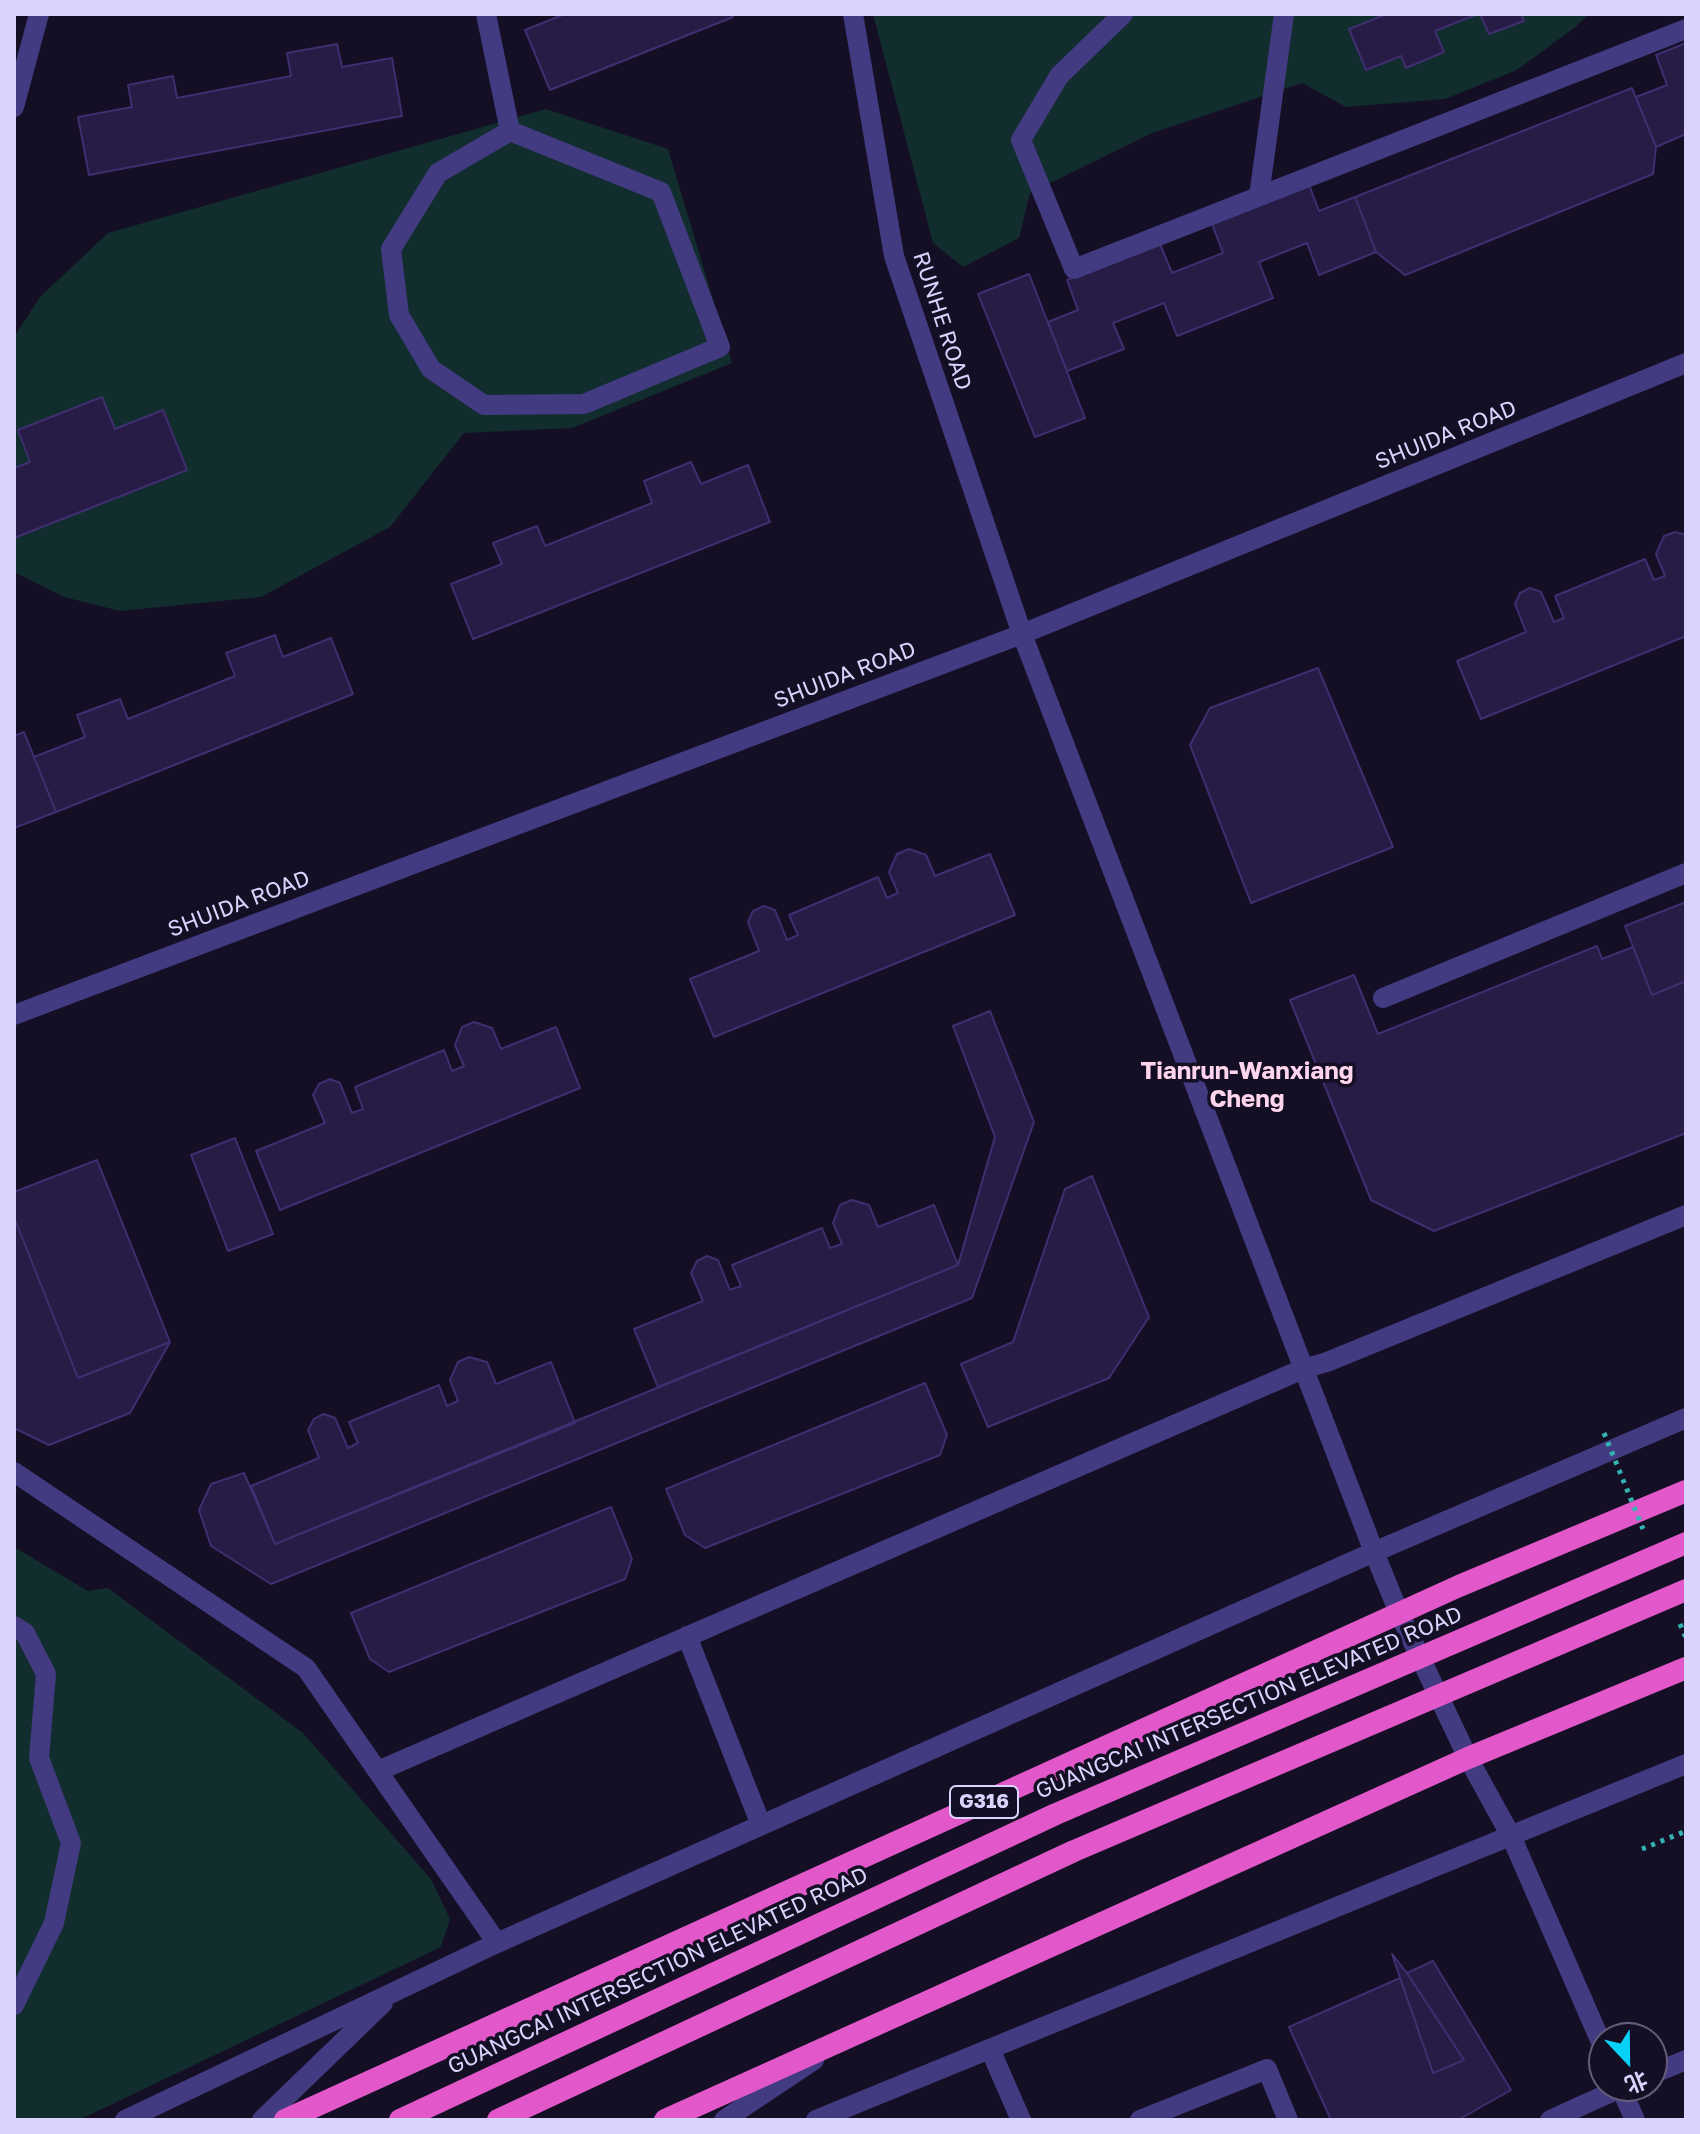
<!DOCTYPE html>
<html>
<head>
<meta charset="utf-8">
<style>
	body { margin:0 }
	#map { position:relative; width:1700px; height:2134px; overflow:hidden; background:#140f24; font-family:"Golos Text","Noto Sans SC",sans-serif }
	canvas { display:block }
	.frame { position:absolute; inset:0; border:16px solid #dad3fe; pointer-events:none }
	.north { position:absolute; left:1588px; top:2022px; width:80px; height:80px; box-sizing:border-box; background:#140f24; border:2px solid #635d7b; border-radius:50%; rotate:158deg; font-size:22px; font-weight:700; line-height:32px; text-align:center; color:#dad3fe }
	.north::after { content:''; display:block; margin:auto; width:28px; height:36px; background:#06d2f7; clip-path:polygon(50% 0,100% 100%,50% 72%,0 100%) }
</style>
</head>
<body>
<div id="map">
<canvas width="1700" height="2134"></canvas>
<div class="frame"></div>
<div class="north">北</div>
</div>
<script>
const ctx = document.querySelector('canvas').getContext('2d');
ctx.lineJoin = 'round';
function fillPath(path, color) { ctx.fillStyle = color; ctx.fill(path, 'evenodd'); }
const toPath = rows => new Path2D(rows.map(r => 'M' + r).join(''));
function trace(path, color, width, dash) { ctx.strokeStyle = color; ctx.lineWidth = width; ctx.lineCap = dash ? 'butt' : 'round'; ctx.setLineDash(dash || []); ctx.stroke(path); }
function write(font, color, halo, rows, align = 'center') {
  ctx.font = font + ' "Golos Text",sans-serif'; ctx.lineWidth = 7; ctx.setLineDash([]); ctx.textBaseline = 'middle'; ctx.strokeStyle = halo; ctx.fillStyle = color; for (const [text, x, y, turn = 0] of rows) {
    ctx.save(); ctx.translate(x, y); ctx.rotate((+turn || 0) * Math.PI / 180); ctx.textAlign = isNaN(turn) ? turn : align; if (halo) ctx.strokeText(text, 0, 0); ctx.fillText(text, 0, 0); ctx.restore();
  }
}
const green = toPath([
	[873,14,1589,14,1574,28,1517,70,1445,99,1346,107,1302,83,1152,133,1030,193,1019,238,963,267,933,243],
	[546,109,668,149,732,363,572,428,464,433,390,527,261,597,120,611,64,597,14,572,14,337,40,297,108,233],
	[14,1547,88,1591,108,1588,303,1733,431,1879,450,1919,441,1947,79,2120,14,2120]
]);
const building = toPath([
	[565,14,732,14,733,17,550,90,525,30,565,14],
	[1387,14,1478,14,1435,31,1444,52,1406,68,1401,56,1366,70,1349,29,1387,14],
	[1480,14,1521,14,1524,21,1489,34,1480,14],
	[1686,43,1686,134,1656,147,1636,97,1667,85,1656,55,1686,43],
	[337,44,342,67,392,58,402,116,89,175,78,117,132,107,128,85,173,76,177,98,291,76,287,53,337,44],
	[1632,88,1656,147,1653,174,1405,275,1376,252,1355,197,1632,88],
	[1308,182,1319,211,1355,197,1376,252,1319,275,1307,243,1259,262,1273,298,1177,336,1164,303,1113,323,1124,349,1067,371,1048,322,1078,310,1067,280,1160,244,1172,273,1223,253,1211,221,1308,182],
	[1029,274,1085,418,1035,437,978,294,1029,274],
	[102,397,115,429,163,410,187,470,14,538,14,468,30,462,18,430,102,397],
	[691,462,701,484,748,465,770,522,473,639,451,584,502,564,493,543,537,526,545,546,652,503,644,481,691,462],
	[1675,532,1686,535,1686,636,1481,719,1457,661,1526,632,1515,604,1520,593,1530,588,1541,592,1554,622,1564,618,1555,596,1645,559,1654,580,1665,576,1656,554,1664,536,1675,532],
	[275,635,283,657,331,638,353,694,56,812,34,757,85,737,77,715,120,699,128,719,235,676,226,653,275,635],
	[1318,668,1393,847,1251,903,1190,745,1210,708,1318,668],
	[24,732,56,812,14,828,14,736,24,732],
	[909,849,926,855,935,876,990,854,1015,915,714,1037,690,979,759,951,748,922,753,911,764,906,775,910,787,940,798,935,789,915,878,877,887,898,898,893,889,872,897,854,909,849],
	[1686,902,1686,981,1652,995,1625,926,1686,902],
	[1597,946,1602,959,1633,947,1652,995,1686,981,1686,1133,1434,1231,1371,1200,1290,1000,1354,975,1378,1034,1597,946],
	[990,1011,1034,1122,972,1298,271,1584,211,1546,199,1510,211,1484,244,1473,275,1544,958,1265,995,1137,953,1026,990,1011],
	[474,1022,492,1028,501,1049,556,1027,580,1088,280,1210,256,1151,325,1123,313,1095,319,1084,330,1079,340,1083,352,1113,363,1109,355,1087,444,1050,452,1071,464,1066,455,1045,462,1027,474,1022],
	[235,1138,273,1234,228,1251,191,1155,235,1138],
	[97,1160,170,1342,78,1378,14,1217,14,1192,97,1160],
	[1092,1176,1149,1317,1109,1378,988,1427,961,1364,1013,1342,1065,1189,1092,1176],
	[852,1200,869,1205,878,1227,934,1205,958,1265,658,1387,634,1329,703,1301,691,1273,697,1261,707,1256,718,1260,730,1290,741,1286,732,1265,822,1228,830,1248,842,1244,833,1223,840,1205,852,1200],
	[14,1217,78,1378,170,1342,130,1413,49,1445,14,1428,14,1217],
	[469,1357,487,1362,496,1384,551,1362,575,1423,275,1544,251,1486,319,1458,308,1430,314,1419,324,1414,335,1418,348,1448,358,1443,349,1422,439,1385,447,1406,458,1401,450,1380,458,1362,469,1357],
	[925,1383,947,1435,940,1455,705,1548,685,1535,666,1489,925,1383],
	[611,1507,632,1559,625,1579,389,1672,370,1659,351,1613,611,1507],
	[1392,1954,1407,1973,1464,2060,1433,2073,1392,1954],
	[1433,1961,1511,2090,1458,2120,1331,2120,1289,2027,1400,1978,1433,2073,1464,2060,1407,1973,1433,1961]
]);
const path = toPath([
	[1642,1849,1686,1831]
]);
const service = toPath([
	[486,14,510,131,661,192,720,347,584,404,484,405,431,369,399,315,391,249,438,173,510,131],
	[1123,14,1059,76,1021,140,1074,269,1686,29],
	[14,107,39,14],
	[1259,196,1284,14],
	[1383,998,1686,873],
	[687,1636,761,1825],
	[378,1771,1303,1369,1327,1362,1686,1215],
	[990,2049,1021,2120],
	[1140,2120,1267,2069,1288,2120]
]);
const pedestrian = toPath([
	[14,1626,25,1633,46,1674,39,1758,71,1843,54,1923,14,2005]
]);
const minor = toPath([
	[1022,634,1374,1552,1399,1613,1468,1758,1511,1836,1604,2049],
	[14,1472,306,1668,497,1943],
	[1652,2074,1686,2060],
	[1620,2086,1635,2120],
	[1550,2120,1625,2086]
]);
const tertiary = toPath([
	[853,14,894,256,1022,634],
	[14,1015,1022,634,1686,363],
	[125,2120,497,1943,1374,1552,1686,1418],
	[262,2120,383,2003],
	[724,2120,814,2060],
	[816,2120,1686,1764]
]);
const trunk = toPath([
	[285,2120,1459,1586,1686,1491],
	[665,2120,1468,1758,1686,1668]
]);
const pathBridge = toPath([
	[1604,1433,1643,1529],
	[1680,1624,1686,1638]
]);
const trunkBridge = toPath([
	[400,2120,1056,1814,1686,1543],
	[498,2120,1074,1851,1686,1590]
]);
const shields = [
	[984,1802,68]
];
const shieldNames = [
	["G316",984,1802]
];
const streetNames = [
	["RUNHE ROAD",942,321,72],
	["SHUIDA ROAD",1446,435,-22],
	["SHUIDA ROAD",845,675,-21],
	["SHUIDA ROAD",239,904,-21],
	["GUANGCAI INTERSECTION ELEVATED ROAD",1249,1703,-23],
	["GUANGCAI INTERSECTION ELEVATED ROAD",658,1971,-25]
];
const neighbourhoodNames = [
	["Tianrun-Wanxiang",1247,1071],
	["Cheng",1247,1099]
];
fillPath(green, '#122d2e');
fillPath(building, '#261c45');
trace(building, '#3f2e70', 2);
trace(path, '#32b3b2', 5, [4, 6]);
trace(service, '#423b82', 20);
trace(pedestrian, '#423b82', 20);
trace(minor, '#423b82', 20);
trace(tertiary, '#423b82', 20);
trace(trunk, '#e258ca', 22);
trace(pathBridge, '#32b3b2', 5, [4, 6]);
trace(trunkBridge, '#e258ca', 22);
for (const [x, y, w] of shields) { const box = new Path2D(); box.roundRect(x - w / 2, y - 16, w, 32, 6); ctx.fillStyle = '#140f24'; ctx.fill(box); trace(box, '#dad3fe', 2); }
write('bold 20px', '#dad3fe', null, shieldNames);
write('22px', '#dad3fe', '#140f24', streetNames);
write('bold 24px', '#fed5ed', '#140f24', neighbourhoodNames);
</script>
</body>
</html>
